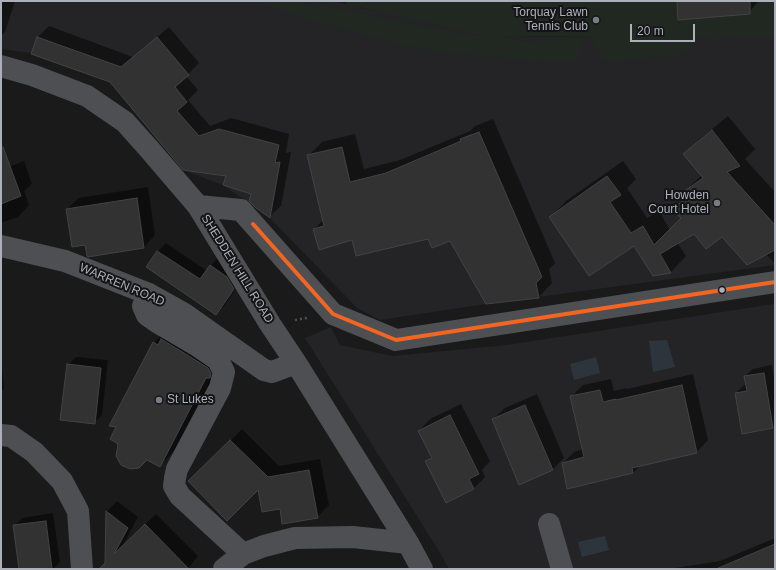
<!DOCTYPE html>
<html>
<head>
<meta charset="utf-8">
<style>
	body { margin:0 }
	#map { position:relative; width:776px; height:570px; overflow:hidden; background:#1a1a1a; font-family:Helvetica,sans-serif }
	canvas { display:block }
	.frame { position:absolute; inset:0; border:2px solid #acb0bb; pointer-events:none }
	.scale { position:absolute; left:630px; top:24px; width:65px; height:18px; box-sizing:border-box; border:2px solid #acb0bb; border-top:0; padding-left:5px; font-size:12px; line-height:14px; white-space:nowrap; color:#acb0bb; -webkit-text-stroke:3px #141416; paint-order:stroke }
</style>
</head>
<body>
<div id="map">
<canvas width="776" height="570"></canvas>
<div class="frame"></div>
<div class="scale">20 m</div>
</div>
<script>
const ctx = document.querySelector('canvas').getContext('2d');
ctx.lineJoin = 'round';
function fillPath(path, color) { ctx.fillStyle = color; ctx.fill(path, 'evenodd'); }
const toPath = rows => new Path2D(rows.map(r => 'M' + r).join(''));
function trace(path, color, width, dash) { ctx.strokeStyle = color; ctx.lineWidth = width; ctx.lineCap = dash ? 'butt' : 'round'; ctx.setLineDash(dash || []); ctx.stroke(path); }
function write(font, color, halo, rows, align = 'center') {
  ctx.font = font + ' Helvetica,sans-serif'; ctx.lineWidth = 4; ctx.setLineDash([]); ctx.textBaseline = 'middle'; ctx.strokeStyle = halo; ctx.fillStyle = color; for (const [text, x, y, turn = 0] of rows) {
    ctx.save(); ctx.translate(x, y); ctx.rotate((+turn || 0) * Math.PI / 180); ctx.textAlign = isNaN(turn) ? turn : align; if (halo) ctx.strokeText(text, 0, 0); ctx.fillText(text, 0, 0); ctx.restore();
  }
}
const built = toPath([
	[1,1,330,1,346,4,493,37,593,36,775,37,775,265,486,304,380,320,357,308,270,218,223,185,183,170,107,79,97,77,31,53,1,49],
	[774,304,775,314,775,569,449,569,437,548,305,338,331,327,340,345,392,356,507,345]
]);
const green = toPath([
	[258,1,297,1,307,4,335,8,419,26,457,33,487,37,346,4,346,1,775,1,775,37,727,37,717,39,710,39,704,37,696,37,693,46,675,56,611,61,604,60,599,53,593,39,594,36,498,37,527,41,584,38,582,48,578,57,575,60,572,61,525,60,474,56,429,50,398,44,298,16]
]);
const water = toPath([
	[667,340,675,367,653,372,649,341],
	[596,357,600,373,574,380,570,364],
	[605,536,609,550,582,557,578,542]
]);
const shadow = toPath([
	[1,1,15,1,5,32,1,36],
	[678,1,758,1,758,2,747,14],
	[49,26,133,57,169,27,199,63,186,76,198,90,188,100,210,126,231,118,289,134,286,153,291,152,281,206,270,216,252,193,227,175,110,81,32,53,38,37],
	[728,116,755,149,745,159,775,192,775,264,766,254,722,235,694,232,677,242,686,256,671,272,654,275,634,245,551,217,566,201,623,161,636,179,627,188,647,218,659,211,670,230,683,218,673,209,687,195,684,192,702,175,685,154,700,139],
	[493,119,555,263,549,269,552,283,539,297,486,303,451,239,429,238,353,238,314,229,323,220,308,156,322,142,355,134,364,169,400,160,470,131,475,126],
	[24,161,32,184,24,191,29,205,18,217,1,223,1,170],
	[148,187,155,235,144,247,88,255,86,244,67,210,78,198],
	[166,243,207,271,210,266,218,258,241,281,224,306,216,314,147,267,158,251],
	[168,328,217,370,174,451,160,466,154,343],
	[1,355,4,389,1,392],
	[76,357,108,360,102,415,94,423,68,365],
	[772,365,775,385,775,425,773,427,736,393,744,385,747,385,745,376,753,369],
	[693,374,708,440,697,452,641,465,633,473,563,463,574,452,583,449,571,397,583,385,611,379,614,391,627,388,627,389],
	[537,394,564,458,552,470,493,419,505,408],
	[461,404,490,461,482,470,485,477,474,488,447,501,427,461,432,456,419,431,430,419],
	[242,429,279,466,320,459,329,505,317,517,281,508,258,488,190,481],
	[117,501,138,517,122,547,156,514,198,556,188,569,106,569,107,511],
	[53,513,60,562,53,569,20,569,14,526,22,518],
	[775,538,775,569,669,569,720,561]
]);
const building = toPath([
	[677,1,750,1,750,14,678,20,677,1],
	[37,37,121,67,157,37,189,75,175,87,187,102,177,111,199,136,219,129,279,145,275,163,280,162,270,218,256,208,249,201,251,194,223,185,226,176,183,170,110,82,31,54,37,37],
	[712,130,740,166,727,172,775,225,775,250,747,265,722,237,706,249,694,234,660,254,671,273,653,276,634,246,589,276,549,217,607,176,621,195,610,202,631,233,643,226,654,245,681,218,672,210,687,197,683,192,703,178,683,154,712,130],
	[479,132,542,277,536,283,539,298,486,304,450,241,432,248,428,239,356,256,352,240,319,250,313,229,324,226,307,155,342,147,350,182,386,173,461,141,460,139,479,132],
	[1,147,3,147,21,196,1,204,1,147],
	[137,198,144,248,88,257,87,256,85,245,72,247,66,209,137,198],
	[157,251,200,279,210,265,227,277,234,289,216,315,146,267,157,251],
	[161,339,189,356,208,368,211,373,210,378,206,378,160,467,147,460,139,468,130,469,121,465,116,456,118,444,110,439,116,427,109,426,153,342,158,345,161,339],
	[67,364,101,368,95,424,60,420,67,364],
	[764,373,773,428,742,434,735,393,747,391,744,376,764,373],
	[682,385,697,453,632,468,633,473,567,489,562,463,584,457,570,396,600,390,603,402,616,399,616,400,682,385],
	[525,405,553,470,519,485,492,419,525,405],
	[450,415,479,474,469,479,474,489,446,503,425,461,432,458,418,431,450,415],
	[230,440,268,477,309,470,318,518,282,524,280,509,262,512,258,490,227,521,188,481,230,440],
	[106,511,128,528,114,554,145,524,189,569,99,569,105,563,106,511],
	[46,521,52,569,19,569,13,525,46,521],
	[775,544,775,569,716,569,775,544]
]);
const path = toPath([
	[295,320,307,318]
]);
const minor = toPath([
	[1,66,32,75,87,96,125,122,150,150,198,206,270,324,296,363,408,543,422,569],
	[198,206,241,210,333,314,396,340,775,282],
	[1,246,65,261,149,294,183,313,264,370,272,372,296,363],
	[149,294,143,306,147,315,157,322,196,345,218,360,224,372,220,388,177,469,175,478,174,486,180,496,243,554],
	[1,435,11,436,34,452,62,481,78,511,82,569],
	[549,524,562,569],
	[224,569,243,554,264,546,295,538,353,537,408,543]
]);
const bus1 = toPath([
	[253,224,333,314,396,340,775,282]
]);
const markers = [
	[596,20,4,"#797c83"],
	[717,203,4,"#797c83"],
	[722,290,3.5,"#acb0bb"],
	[159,400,4,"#797c83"]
];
const poiNames = [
	["Torquay Lawn",588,13],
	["Tennis Club",588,27],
	["Howden",709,196],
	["Court Hotel",709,210],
	["St Lukes",167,400,"left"]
];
const streetNames = [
	["SHEDDEN HILL ROAD",237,269,58],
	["WARREN ROAD",122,285,23]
];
fillPath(built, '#242426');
fillPath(green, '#202821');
fillPath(water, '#2d353c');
fillPath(shadow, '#0007');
fillPath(building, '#323232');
trace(building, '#424346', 1);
trace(path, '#505155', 2.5, [2, 3]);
trace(minor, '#4e4f53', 22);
trace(bus1, '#f26522', 4);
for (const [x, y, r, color] of markers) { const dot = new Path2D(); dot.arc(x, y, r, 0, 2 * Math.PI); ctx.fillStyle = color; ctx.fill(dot); trace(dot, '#141416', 1.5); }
write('12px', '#acb0bb', '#141416', poiNames, 'right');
write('12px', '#acb0bb', '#141416', streetNames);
</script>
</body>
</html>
